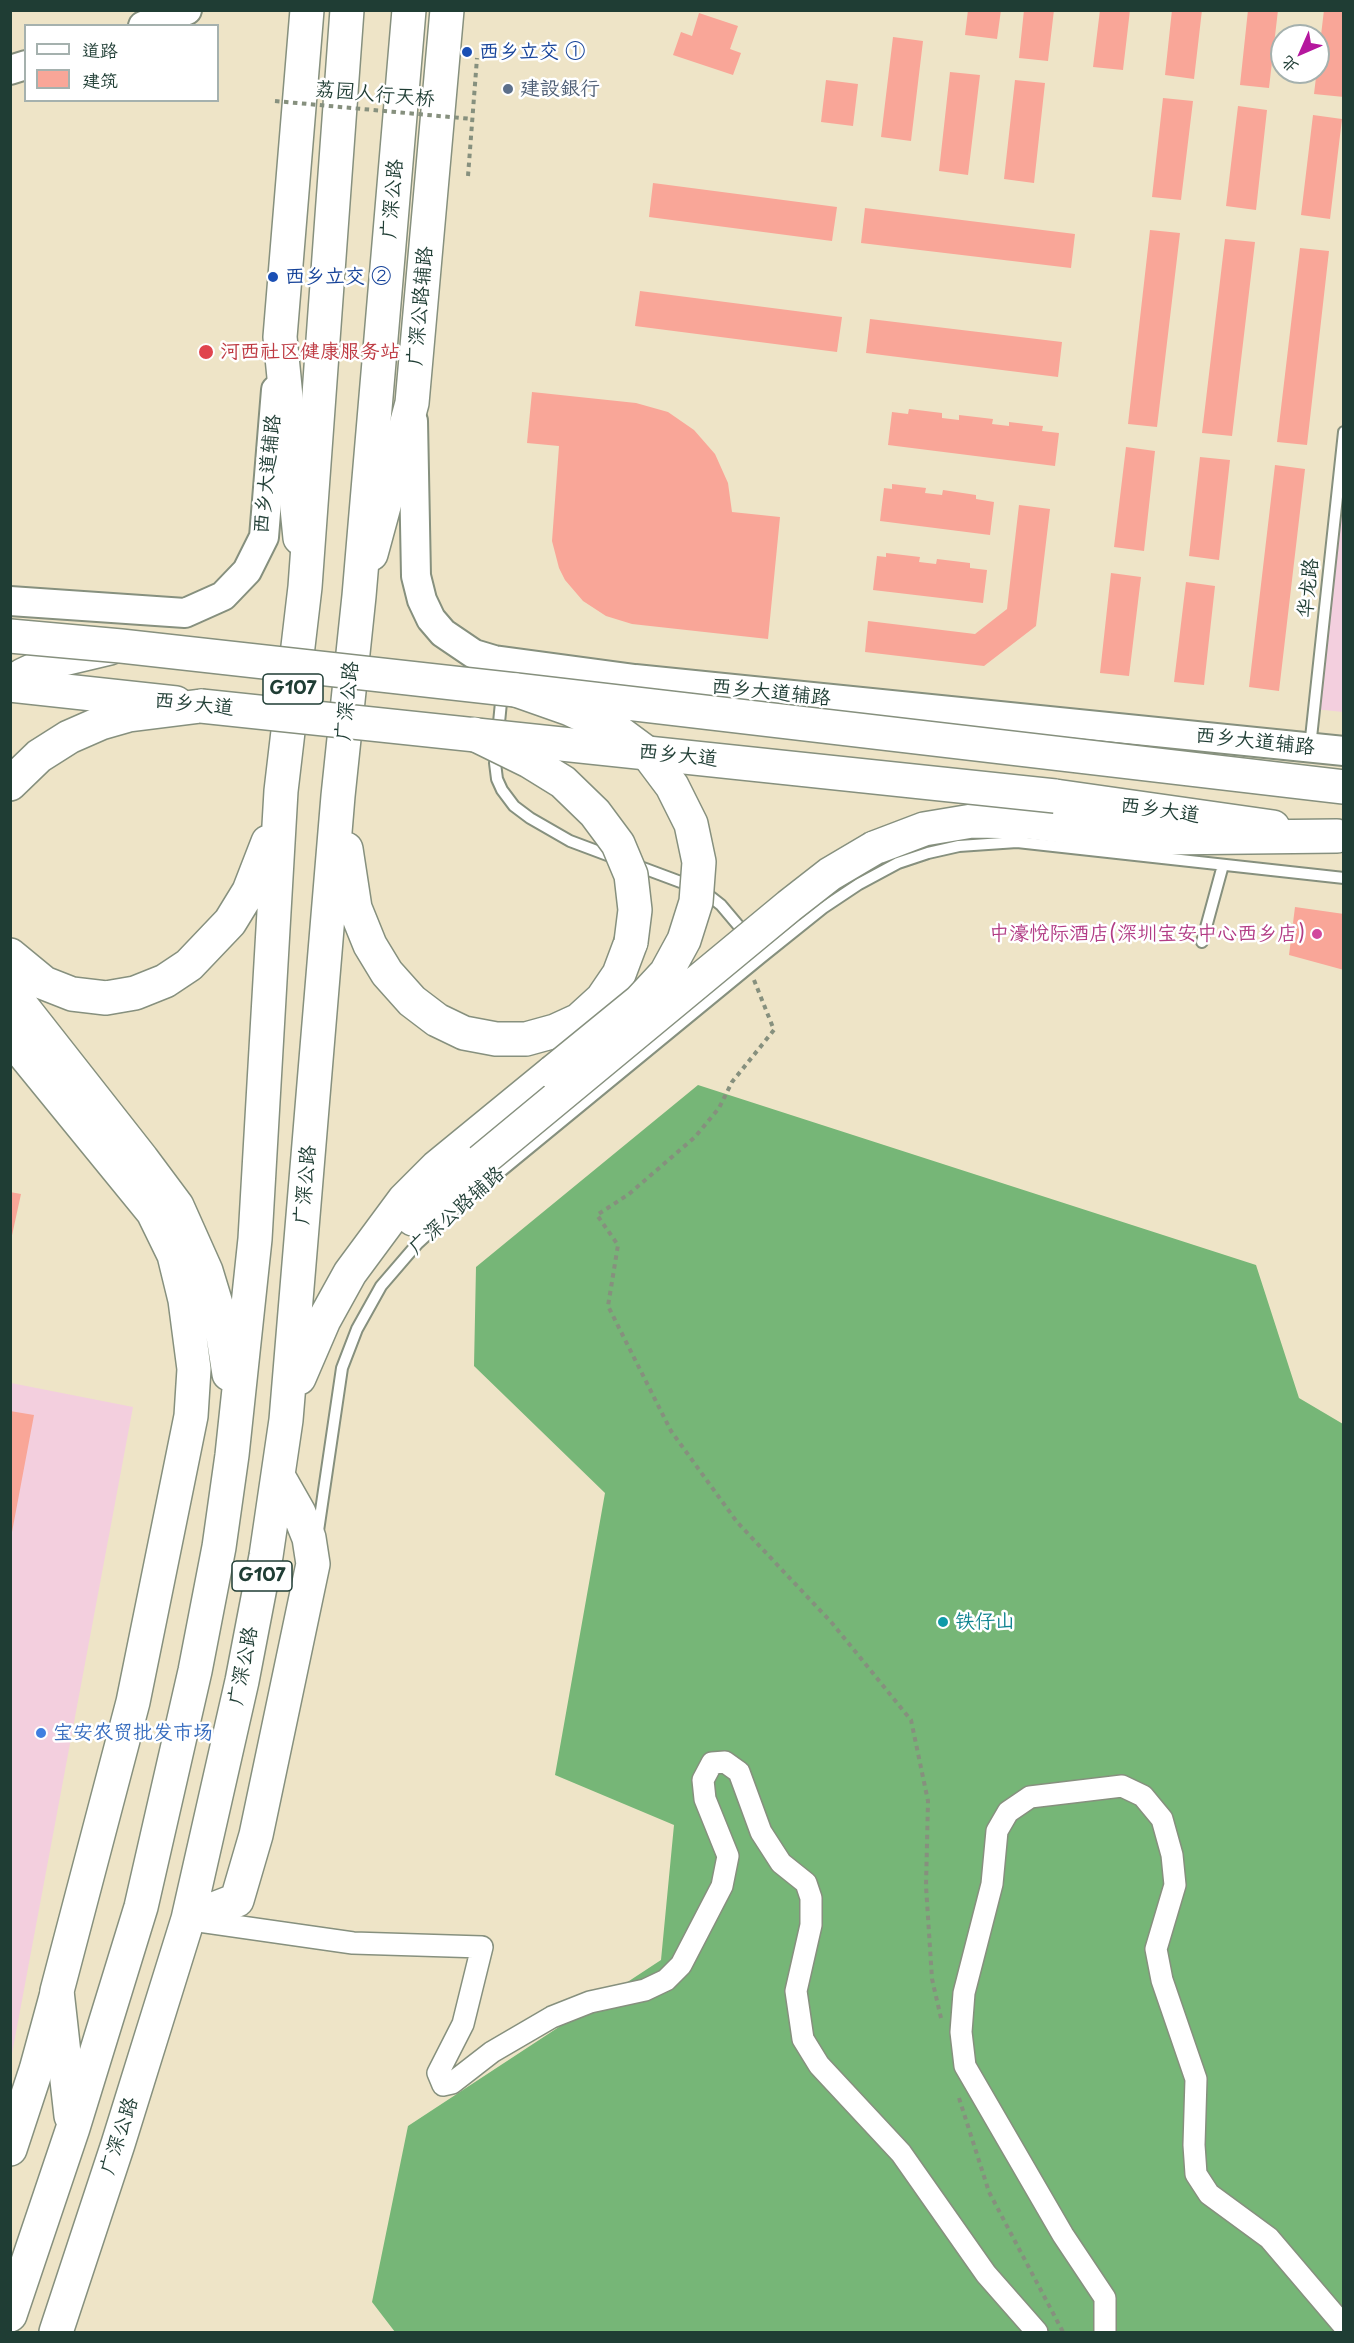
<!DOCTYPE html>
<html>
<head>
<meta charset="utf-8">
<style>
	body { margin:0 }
	#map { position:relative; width:1354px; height:2343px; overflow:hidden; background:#eee4c7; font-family:"Playpen Sans","LXGW WenKai TC",sans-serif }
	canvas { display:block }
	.frame { position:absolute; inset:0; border:12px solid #1f3d34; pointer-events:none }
	.legend { position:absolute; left:24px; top:24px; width:195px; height:78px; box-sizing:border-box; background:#fff; border:2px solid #a5b1ae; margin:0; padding:8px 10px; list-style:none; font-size:18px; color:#1f3d34 }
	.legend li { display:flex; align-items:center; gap:12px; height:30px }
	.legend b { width:30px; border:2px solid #a5b1ae }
	.north { position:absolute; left:1270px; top:24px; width:60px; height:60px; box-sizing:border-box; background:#fff; border:2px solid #a5b1ae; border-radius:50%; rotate:225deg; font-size:16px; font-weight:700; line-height:24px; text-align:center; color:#1f3d34 }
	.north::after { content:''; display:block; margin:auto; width:21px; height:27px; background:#b5179e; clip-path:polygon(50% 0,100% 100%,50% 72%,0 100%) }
</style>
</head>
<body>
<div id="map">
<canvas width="1354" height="2343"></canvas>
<div class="frame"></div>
<ul class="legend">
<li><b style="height:8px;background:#fff"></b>道路</li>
<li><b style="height:16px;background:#f9a698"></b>建筑</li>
</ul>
<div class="north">北</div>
</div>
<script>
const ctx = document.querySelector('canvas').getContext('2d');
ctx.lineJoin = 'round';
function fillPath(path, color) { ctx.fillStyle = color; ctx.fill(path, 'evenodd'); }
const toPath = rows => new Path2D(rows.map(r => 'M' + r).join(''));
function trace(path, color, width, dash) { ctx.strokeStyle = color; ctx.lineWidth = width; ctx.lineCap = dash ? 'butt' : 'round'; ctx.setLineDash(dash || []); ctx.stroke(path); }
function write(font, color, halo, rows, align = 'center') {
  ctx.font = font + ' "Playpen Sans","LXGW WenKai TC",sans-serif'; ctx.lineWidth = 5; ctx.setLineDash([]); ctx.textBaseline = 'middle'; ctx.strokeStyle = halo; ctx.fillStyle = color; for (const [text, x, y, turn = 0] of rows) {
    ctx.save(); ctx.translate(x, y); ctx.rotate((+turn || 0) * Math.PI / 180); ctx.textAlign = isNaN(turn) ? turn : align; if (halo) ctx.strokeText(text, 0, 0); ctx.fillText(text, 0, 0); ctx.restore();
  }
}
const built = toPath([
	[1343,465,1343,712,1314,709],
	[11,1383,133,1407,11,2059]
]);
const forest = toPath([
	[698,1085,1256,1265,1299,1398,1343,1424,1343,2332,395,2332,372,2302,408,2126,661,1960,674,1825,555,1775,605,1493,474,1366,476,1267]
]);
const building = toPath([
	[968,10,1001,10,997,39,965,35],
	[1024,10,1054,10,1048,61,1019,58],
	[1100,10,1130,10,1123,70,1093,67],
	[1172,10,1202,10,1194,79,1165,75],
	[1248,10,1278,10,1269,88,1240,85],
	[1324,10,1344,10,1344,97,1314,94],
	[699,13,738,26,730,49,741,53,733,75,673,55,681,32,692,36],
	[893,37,923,41,911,141,881,137],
	[950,72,980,75,968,175,939,171],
	[826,80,858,84,853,126,821,122],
	[1015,80,1045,83,1034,183,1004,179],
	[1163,98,1193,101,1181,200,1152,197],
	[1238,106,1267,110,1256,210,1226,206],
	[1313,115,1342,119,1330,219,1301,215],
	[653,183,837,207,832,241,649,217],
	[865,208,1075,234,1071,268,861,243],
	[1150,230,1180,233,1157,427,1128,424],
	[1225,239,1255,242,1232,436,1202,433],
	[1300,248,1329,251,1307,445,1277,442],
	[640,291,842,317,837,352,635,326],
	[870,319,1062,342,1058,377,866,353],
	[532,392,636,403,668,412,694,430,715,454,728,483,732,512,780,517,768,639,632,624,606,616,583,601,565,580,559,568,552,541,559,446,527,443],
	[909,409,942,413,942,418,959,420,959,415,993,419,992,424,1009,426,1009,422,1043,426,1042,431,1059,433,1055,466,888,445,892,412,908,414],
	[1126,447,1155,451,1144,551,1114,547],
	[1200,457,1230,460,1219,560,1189,556],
	[1275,465,1305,469,1279,691,1249,687],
	[892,484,926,488,925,493,942,495,943,490,976,495,976,499,994,502,990,535,880,521,884,488,892,489],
	[1019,505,1050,509,1036,626,984,666,865,652,868,621,975,634,1007,609],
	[886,553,920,557,919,562,936,564,937,559,970,563,970,568,987,570,983,603,873,590,877,556,886,557],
	[1111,573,1141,577,1129,676,1100,673],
	[1186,582,1215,586,1204,685,1174,682],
	[1295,907,1344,914,1344,970,1289,955],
	[10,1192,21,1194,11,1240,10,1240],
	[10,1411,34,1415,12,1532,10,1531]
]);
const path = toPath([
	[468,176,477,58],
	[754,980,774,1030,732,1082,719,1108,695,1137,629,1194,597,1215,618,1245,608,1306,671,1431,737,1522,832,1623,911,1720,928,1801,926,1886,932,1979,941,2018],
	[959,2098,989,2192,1063,2332]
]);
const lane = toPath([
	[498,733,502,692],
	[1310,747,1344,432],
	[497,749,495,763,497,779,502,790,514,806,530,818,570,841,618,859],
	[635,865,702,890,721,905,748,937],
	[1202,942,1223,865],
	[318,1531,342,1368,357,1329,381,1286,418,1243,455,1209,762,957,823,908,859,884,898,863,928,853,959,846,1017,842,1344,878]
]);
const street = toPath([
	[192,1920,353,1943,482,1947,463,2024,438,2073,443,2085,452,2083,492,2052,552,2017,590,2002,645,1990,666,1980,681,1965,722,1886,728,1856,705,1799,703,1780,712,1763,725,1762,739,1772,761,1832,781,1863,806,1883,811,1898,811,1925,796,1991,803,2039,819,2065,901,2153,986,2274,1037,2332],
	[1105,2332,1105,2298,1063,2235,965,2066,961,2032,964,1993,992,1884,997,1831,1008,1812,1030,1797,1122,1786,1143,1796,1162,1819,1172,1855,1175,1885,1156,1949,1162,1980,1196,2079,1194,2145,1196,2174,1209,2194,1269,2238,1344,2326]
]);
const secondary = toPath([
	[143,26,187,10],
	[10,70,26,65],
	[413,421,416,576,422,600,431,619,443,633,474,654,494,660,635,679,1344,751],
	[10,601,185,613,223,596,247,571,264,537,276,390]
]);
const primary = toPath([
	[300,538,280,337,307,10],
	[371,554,412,403,447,10],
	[10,685,176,703],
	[1055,796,1273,827],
	[10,2149,36,2070,57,1993]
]);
const highway = toPath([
	[10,683,23,675,51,662,110,648],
	[10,784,39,756,69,737,101,723,129,715,201,706],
	[874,848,924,829,972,821,1030,822,1161,838,1337,836],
	[346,849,355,908,370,945,387,973,412,1001,437,1020,464,1033,496,1039,526,1039,555,1031,579,1020,602,999,619,974,631,942],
	[10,955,44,983,72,994,106,998,135,993,165,981,189,965,230,922,249,891,268,842],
	[10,991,142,1159,177,1206,206,1271,220,1317,229,1374],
	[10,1037,153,1212,174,1255,185,1300,194,1369,191,1416,133,1702,57,1991,71,2116],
	[413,1219,481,1161],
	[299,1378,324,1320,350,1273,404,1200,437,1167,553,1072],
	[188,1919,237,1900,256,1835,313,1564,309,1538,299,1513,278,1476],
	[10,2315,73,2128,141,1907,195,1671,219,1547,232,1455,255,1239,281,791,305,587,347,10],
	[56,2332,118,2144,188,1919,242,1681,266,1556,286,1420,338,796,359,596,409,10]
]);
const pathBridge = toPath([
	[275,101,472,119]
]);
const primaryBridge = toPath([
	[10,636,121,646,516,690,1344,787],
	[201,706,1055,796]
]);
const highwayBridge = toPath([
	[516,690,570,709,617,731,648,754,672,786,691,824,699,862,696,902,684,940,666,973,640,1001,553,1072],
	[474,734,529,761,563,782,595,813,618,844,631,875,635,910,631,942],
	[481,1161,789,906,830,874,874,848]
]);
const markers = [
	[467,52,6,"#1a4fb4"],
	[508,89,6,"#5c6f8a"],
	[273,277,6,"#1a4fb4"],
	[206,352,8,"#e0444e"],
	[1317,934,6,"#d1479c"],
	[943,1622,6,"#0f9aa8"],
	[41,1733,6,"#3f7fe0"]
];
const shields = [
	[293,689,60],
	[262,1576,60]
];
const shieldNames = [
	["G107",293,689],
	["G107",262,1576]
];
const transitNames = [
	["西乡立交 ①",479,52],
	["西乡立交 ②",285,277]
];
const serviceNames = [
	["建設銀行",520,89]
];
const streetNames = [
	["荔园人行天桥",375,95,5],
	["广深公路",393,199,-85],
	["广深公路辅路",421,306,-85],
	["西乡大道辅路",268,474,-84],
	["华龙路",1309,588,-84],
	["西乡大道辅路",771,693,6],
	["广深公路",348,701,-84],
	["西乡大道",194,705,6],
	["西乡大道辅路",1255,742,6],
	["西乡大道",678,756,6],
	["西乡大道",1160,811,8],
	["广深公路",306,1185,-85],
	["广深公路辅路",457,1211,-42],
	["广深公路",244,1666,-79],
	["广深公路",120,2136,-72]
];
const healthNames = [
	["河西社区健康服务站",220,352]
];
const hotelNames = [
	["中濠悦际酒店(深圳宝安中心西乡店)",1305,934]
];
const cultureNames = [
	["铁仔山",955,1622]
];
const shopNames = [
	["宝安农贸批发市场",53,1733]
];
fillPath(built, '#f3cfde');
fillPath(forest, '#76b677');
fillPath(building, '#f9a698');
trace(lane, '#86907e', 14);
trace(street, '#86907e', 24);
trace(secondary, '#86907e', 32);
trace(primary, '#86907e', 36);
trace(highway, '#86907e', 36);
trace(path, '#86907e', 4, [4.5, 4.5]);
trace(lane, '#fff', 10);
trace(street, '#fff', 21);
trace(secondary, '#fff', 28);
trace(primary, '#fff', 33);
trace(highway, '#fff', 33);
trace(primaryBridge, '#86907e', 36, []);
trace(highwayBridge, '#86907e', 36, []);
trace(pathBridge, '#86907e', 4, [4.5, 4.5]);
trace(primaryBridge, '#fff', 33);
trace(highwayBridge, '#fff', 33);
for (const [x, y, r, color] of markers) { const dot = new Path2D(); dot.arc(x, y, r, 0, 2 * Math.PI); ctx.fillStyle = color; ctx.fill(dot); trace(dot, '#fff', 2); }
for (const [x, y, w] of shields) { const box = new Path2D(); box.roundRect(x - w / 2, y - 15, w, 30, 4.5); ctx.fillStyle = '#fff'; ctx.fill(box); trace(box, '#1f3d34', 1.5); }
write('bold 18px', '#1f3d34', null, shieldNames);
write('20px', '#164399', '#fff', transitNames, 'left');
write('20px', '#4e5e75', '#fff', serviceNames, 'left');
write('20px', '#1f3d34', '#fff', streetNames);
write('20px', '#be3a42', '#fff', healthNames, 'left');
write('20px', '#b23c85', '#fff', hotelNames, 'right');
write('20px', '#0d838f', '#fff', cultureNames, 'left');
write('20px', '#366cbe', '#fff', shopNames, 'left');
</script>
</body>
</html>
